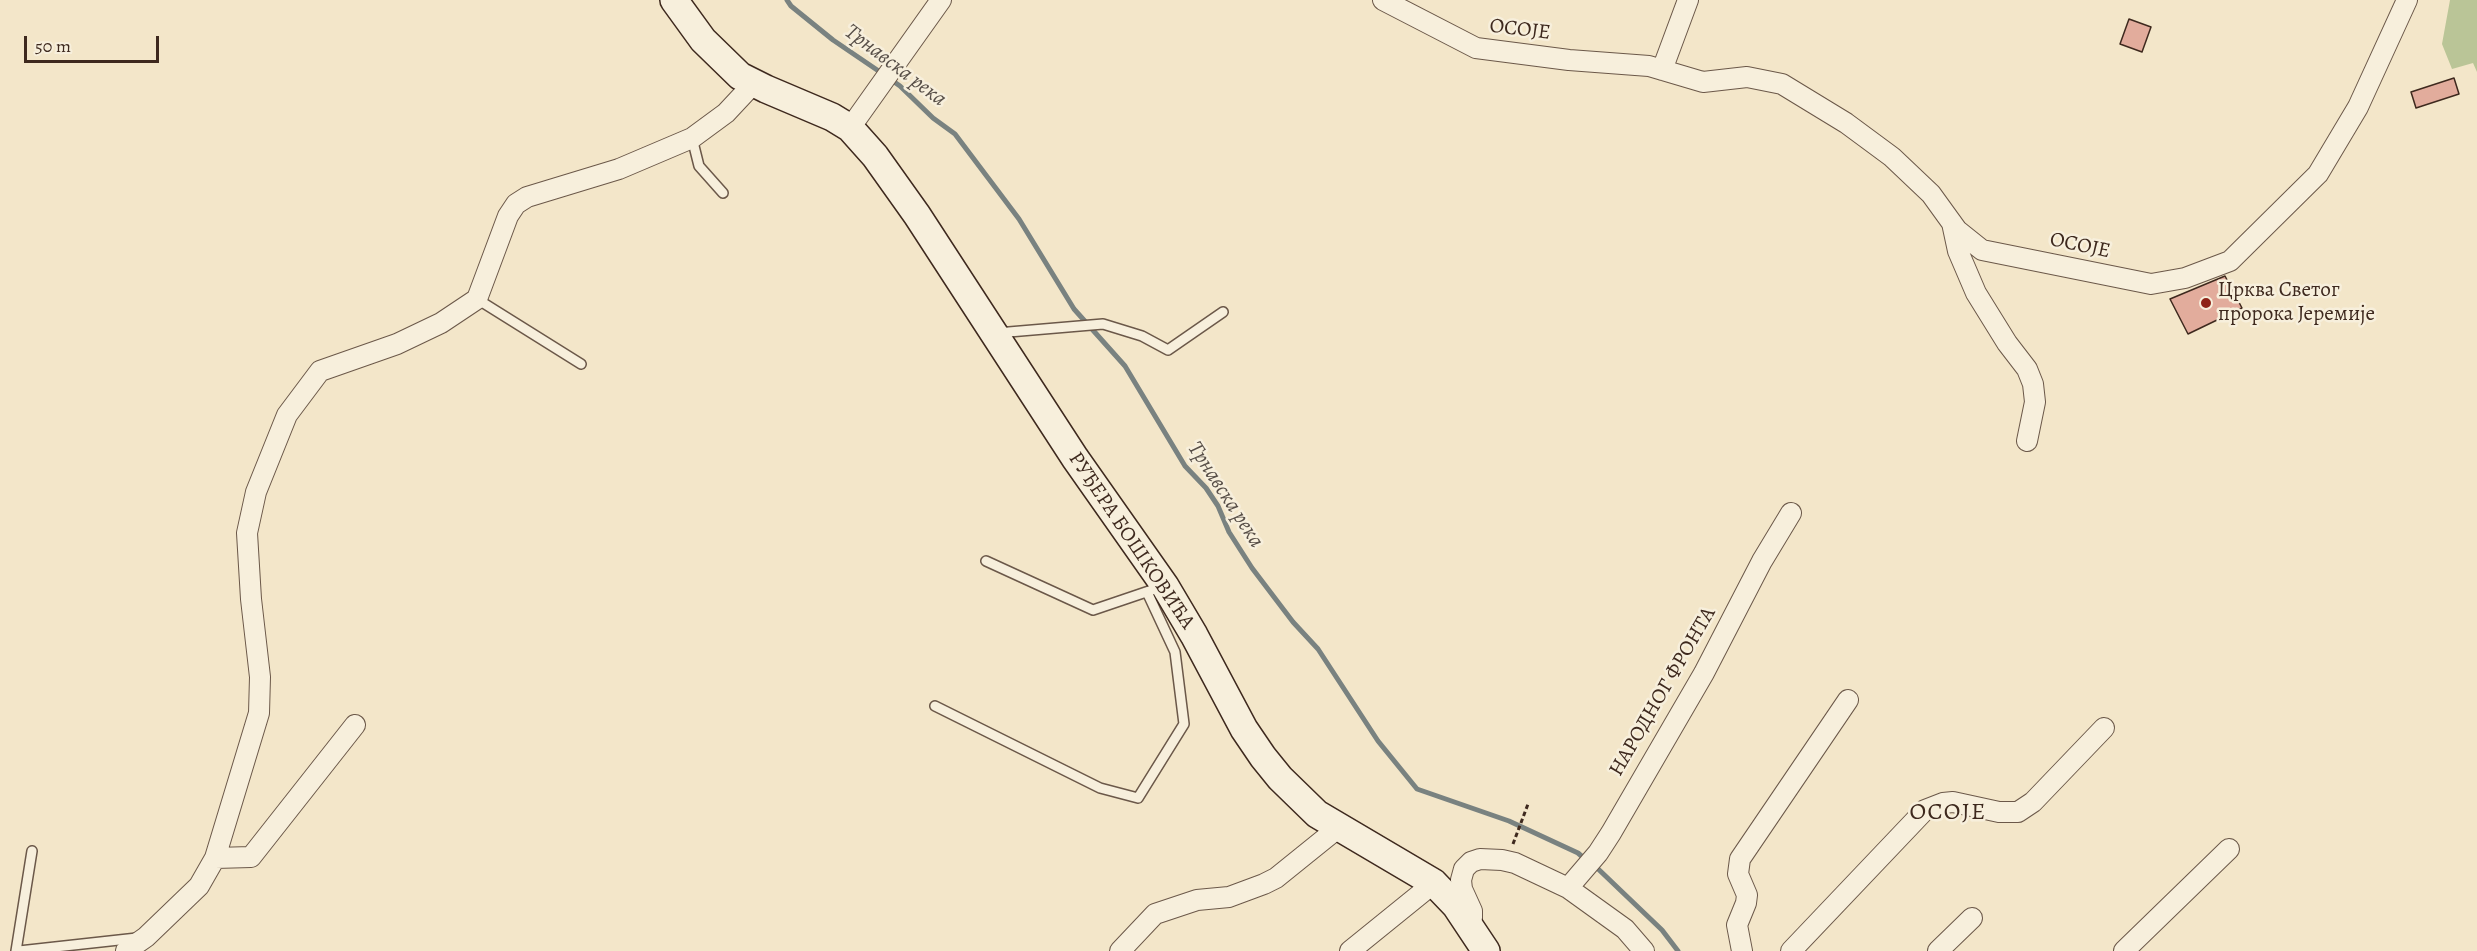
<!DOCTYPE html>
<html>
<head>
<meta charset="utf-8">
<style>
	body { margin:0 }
	#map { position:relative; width:2477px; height:951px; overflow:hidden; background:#f3e6c9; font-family:Alegreya,serif }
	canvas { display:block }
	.scale { position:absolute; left:24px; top:36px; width:135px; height:27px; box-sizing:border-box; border:3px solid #3e291e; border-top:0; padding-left:8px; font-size:18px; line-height:21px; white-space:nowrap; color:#3e291e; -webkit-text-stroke:4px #f7efdc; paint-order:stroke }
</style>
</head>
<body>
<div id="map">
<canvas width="2477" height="951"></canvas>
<div class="scale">50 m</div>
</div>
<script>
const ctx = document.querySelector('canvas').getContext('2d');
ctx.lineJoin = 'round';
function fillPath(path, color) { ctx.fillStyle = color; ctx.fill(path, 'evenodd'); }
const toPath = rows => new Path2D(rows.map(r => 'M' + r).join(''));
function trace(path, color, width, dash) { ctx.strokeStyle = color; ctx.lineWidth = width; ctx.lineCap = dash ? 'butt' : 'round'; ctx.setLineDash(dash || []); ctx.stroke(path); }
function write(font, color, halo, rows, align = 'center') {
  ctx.font = font + ' Alegreya,serif'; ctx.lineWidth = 5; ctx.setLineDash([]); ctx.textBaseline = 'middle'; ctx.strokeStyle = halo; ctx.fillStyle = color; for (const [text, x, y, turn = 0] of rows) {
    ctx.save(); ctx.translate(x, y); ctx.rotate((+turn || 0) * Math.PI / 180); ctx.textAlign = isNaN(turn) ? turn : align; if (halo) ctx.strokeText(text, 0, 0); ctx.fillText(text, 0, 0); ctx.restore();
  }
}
const green = toPath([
	[2450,0,2477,0,2477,72,2473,63,2452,69,2442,44]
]);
const stream = toPath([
	[787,0,791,6,833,40,883,74],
	[890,79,900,86,933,118,955,134,1019,219,1074,309,1125,366,1185,466,1206,488,1218,506,1229,532,1252,568,1293,622,1318,649,1378,741,1417,789,1509,821,1578,853,1586,860],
	[1594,865,1662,930,1678,951]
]);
const building = toPath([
	[2129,19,2151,27,2142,52,2120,44,2129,19],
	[2454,78,2459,94,2416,108,2411,92,2454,78],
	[2225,276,2242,308,2188,334,2170,299,2225,276]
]);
const path = toPath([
	[1513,844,1528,804]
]);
const service = toPath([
	[692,138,699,166,723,193],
	[477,299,581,364],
	[997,333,1103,324,1142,336,1168,350,1223,312],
	[986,561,1093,610,1152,590],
	[935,706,1100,788,1138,798,1184,724,1175,652,1147,592],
	[16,951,32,851],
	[19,951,137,938]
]);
const minor = toPath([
	[1383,0,1476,48,1569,60,1649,66,1703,82,1747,77,1782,84,1846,123,1892,157,1931,194,1957,230,1982,250,2151,284,2185,278,2230,261,2318,174,2358,107,2407,0],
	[1662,70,1688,0],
	[850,128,941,0],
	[1952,223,1958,251,1976,293,2007,343,2027,369,2033,384,2035,402,2027,441],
	[215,858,251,857,355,725],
	[1568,888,1598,853,1611,833,1704,673,1762,561,1791,513],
	[1472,918,1472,911,1462,889,1461,880,1464,869,1471,862,1480,859,1502,860,1515,863,1568,888,1625,929,1644,951],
	[126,951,146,937,199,886,215,858,259,713,260,677,251,599,247,533,256,492,287,415,320,371,397,344,441,323,477,299,508,216,516,204,527,197,619,169,692,138,726,113,754,83],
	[1120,951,1155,914,1197,900,1229,897,1264,884,1276,878,1338,828],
	[1350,951,1434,883],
	[1742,951,1737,925,1746,903,1747,895,1738,874,1740,859,1848,700],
	[1791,951,1925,810,1943,803,1953,802,1999,812,2018,812,2033,802,2104,728],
	[1938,951,1972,918],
	[2124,951,2229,849]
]);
const secondary = toPath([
	[674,0,703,40,740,76,766,89,832,117,850,128,875,156,917,215,1075,458,1165,586,1194,635,1244,729,1263,757,1280,778,1317,814,1434,883,1456,906,1486,951]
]);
const markers = [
	[2206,303,6,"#8f2418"]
];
const streetNames = [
	["ОСОЈЕ",1520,30,7],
	["ОСОЈЕ",2080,246,12],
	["РУЂЕРА БОШКОВИЋА",1131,541,56],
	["НАРОДНОГ ФРОНТА",1663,692,-60]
];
const poiNames = [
	["Црква Светог",2218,291],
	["пророка Јеремије",2218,315]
];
const waterNames = [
	["Трнавска река",895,66,37],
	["Трнавска река",1225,495,57]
];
const quarterNames = [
	["ОСОЈЕ",1948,813]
];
fillPath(green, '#bac597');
trace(stream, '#798280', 5);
fillPath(building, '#e2ac9c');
trace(building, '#3e291e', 1.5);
trace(service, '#6b5849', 12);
trace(minor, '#6b5849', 22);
trace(secondary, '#3e291e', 30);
trace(path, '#3e291e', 3, [4.5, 3]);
trace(service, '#f7efdc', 9);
trace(minor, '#f7efdc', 20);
trace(secondary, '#f7efdc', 27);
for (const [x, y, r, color] of markers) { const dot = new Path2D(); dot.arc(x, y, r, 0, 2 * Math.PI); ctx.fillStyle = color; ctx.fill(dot); trace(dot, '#f7efdc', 2); }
write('21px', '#3e291e', '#f7efdc', streetNames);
write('21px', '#3e291e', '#f7efdc', poiNames, 'left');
write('italic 22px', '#574e47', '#f7efdc', waterNames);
ctx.letterSpacing = '1.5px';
write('24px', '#3e291e', '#f7efdc', quarterNames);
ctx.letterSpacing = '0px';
</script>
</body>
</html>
